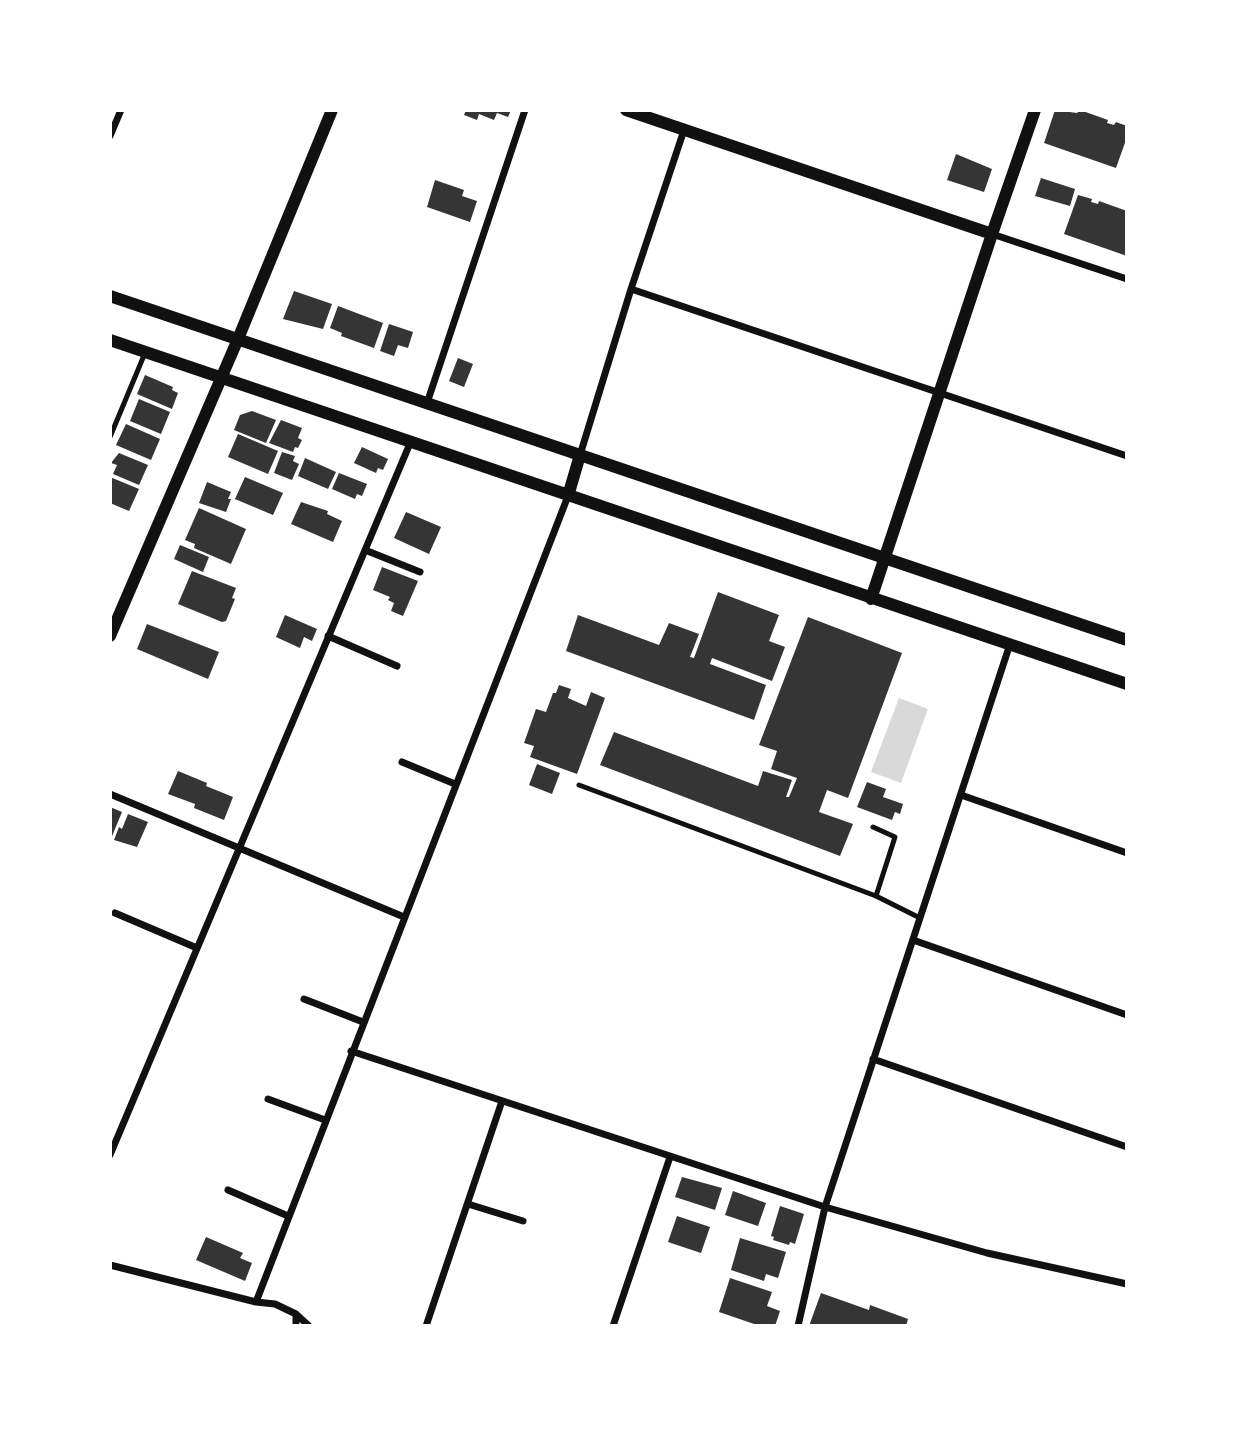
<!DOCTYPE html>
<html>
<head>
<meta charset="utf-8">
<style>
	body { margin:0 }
	#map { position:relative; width:1237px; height:1436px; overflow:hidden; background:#fff; font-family:"Zilla Slab",serif }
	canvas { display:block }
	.frame { position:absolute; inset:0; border:112px solid #fff; pointer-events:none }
</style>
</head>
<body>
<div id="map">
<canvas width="1237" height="1436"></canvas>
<div class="frame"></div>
</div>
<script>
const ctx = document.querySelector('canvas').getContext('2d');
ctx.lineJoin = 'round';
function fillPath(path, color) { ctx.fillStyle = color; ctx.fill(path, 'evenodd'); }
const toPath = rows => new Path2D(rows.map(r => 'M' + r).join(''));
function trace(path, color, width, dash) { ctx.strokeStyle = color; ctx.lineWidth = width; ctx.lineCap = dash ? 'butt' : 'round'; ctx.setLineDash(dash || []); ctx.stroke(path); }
const water = toPath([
	[899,698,928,709,901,783,871,772]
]);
const building = toPath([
	[466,110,511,110,508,117,497,113,494,120,479,114,477,120,464,115],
	[1055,110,1077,113,1080,110,1108,120,1107,123,1114,125,1116,122,1127,126,1127,137,1116,168,1044,143],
	[956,154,992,169,984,192,947,180],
	[1041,178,1075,189,1070,206,1035,196],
	[435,180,464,190,462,196,477,201,470,222,427,207],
	[1078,195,1092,199,1091,202,1098,204,1099,201,1127,211,1127,256,1064,234],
	[294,291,332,304,323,329,283,319],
	[338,306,383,323,374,348,341,336,342,333,330,328],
	[389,324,413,332,408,348,398,345,394,356,380,351],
	[458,358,473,364,464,387,449,381],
	[145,375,173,387,172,390,178,393,172,409,137,394],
	[139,399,170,412,161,434,130,421],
	[252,411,276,420,266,443,234,430,240,415],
	[281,420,302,428,298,438,302,440,298,448,295,447,293,452,269,443],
	[126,424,160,439,151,460,116,445],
	[238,434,278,451,268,474,228,457],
	[362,447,388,459,383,470,378,468,376,473,354,463],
	[282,452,295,456,293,461,299,464,292,480,274,473],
	[119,453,148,465,139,485,113,474,117,465,111,463],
	[305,458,336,472,328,489,298,476],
	[339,473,367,484,362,496,357,494,355,499,332,489],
	[110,477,139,489,129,511,110,503],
	[245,477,283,493,273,515,235,499],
	[207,482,231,492,228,499,231,499,226,512,199,503],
	[301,502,328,511,327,514,342,521,333,542,291,524],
	[199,508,246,529,231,564,194,548,195,544,185,540],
	[406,512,441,527,429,554,394,538],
	[180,545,209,557,203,572,174,559],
	[382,567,418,581,403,616,391,611,394,603,388,600,390,597,373,590],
	[192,571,236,588,232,598,235,599,226,621,222,622,178,604],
	[718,592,779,615,769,641,785,647,772,681,712,658,710,664,766,685,754,720,566,651,578,615,659,645,669,623,699,634,690,657,694,658],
	[285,615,317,629,312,641,304,637,300,648,276,637],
	[808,617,902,653,848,798,827,790,819,812,853,824,840,856,600,765,614,732,758,786,763,771,792,780,786,797,789,797,797,778,771,769,777,751,759,745],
	[147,624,219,652,208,679,137,649],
	[559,685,571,689,568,698,586,706,591,692,605,698,577,774,530,757,534,746,524,743,536,709,546,712,553,693,556,693],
	[537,764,560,773,552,794,529,785],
	[178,771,207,783,206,786,233,797,224,820,194,808,195,804,168,794],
	[867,782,886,789,883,797,903,804,900,814,895,812,892,820,857,807],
	[110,807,122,812,110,841],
	[128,814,148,822,137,847,114,840,119,827,122,829],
	[682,1177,722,1188,715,1210,675,1197],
	[733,1191,766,1203,758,1226,725,1215],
	[780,1206,804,1214,795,1244,790,1242,789,1245,773,1240,774,1237,771,1236],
	[677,1216,710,1227,701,1253,668,1242],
	[206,1237,243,1253,240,1258,252,1263,245,1281,196,1260],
	[740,1238,786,1252,778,1278,766,1274,764,1281,731,1270],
	[730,1278,772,1292,767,1306,780,1311,775,1326,760,1326,719,1312],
	[821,1293,869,1310,870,1305,908,1319,906,1326,809,1326]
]);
const service = toPath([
	[110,437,145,353],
	[579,785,876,896,920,918],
	[873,827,895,837,876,896]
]);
const minor = toPath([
	[110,136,121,110],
	[992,234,1127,279],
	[631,289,1127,456],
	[427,403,525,110],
	[580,455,631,289,684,130],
	[365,550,420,572],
	[328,636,397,666],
	[402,762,455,784],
	[110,794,404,917],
	[961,795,1127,853],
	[115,913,197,948],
	[913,940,1127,1015],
	[304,999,363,1022],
	[351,1051,825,1207,987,1253,1127,1284],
	[873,1059,1127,1147],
	[268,1099,325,1120],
	[110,1155,411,441],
	[228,1190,288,1216],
	[468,1204,523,1221],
	[110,1265,256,1302,275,1304,296,1314,309,1326],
	[256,1302,568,496],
	[296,1326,296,1314],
	[426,1326,502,1101],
	[613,1326,670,1157],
	[798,1326,825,1207,1010,644]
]);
const tertiary = toPath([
	[626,110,992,234],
	[110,296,1127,640],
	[110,340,1127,684],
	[568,496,580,455],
	[871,599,992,234,1035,110],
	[110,636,238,339,332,110]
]);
fillPath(water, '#d9d9d9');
fillPath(building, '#353535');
trace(service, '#111', 5);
trace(minor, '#111', 7);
trace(tertiary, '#111', 12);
</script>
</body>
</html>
